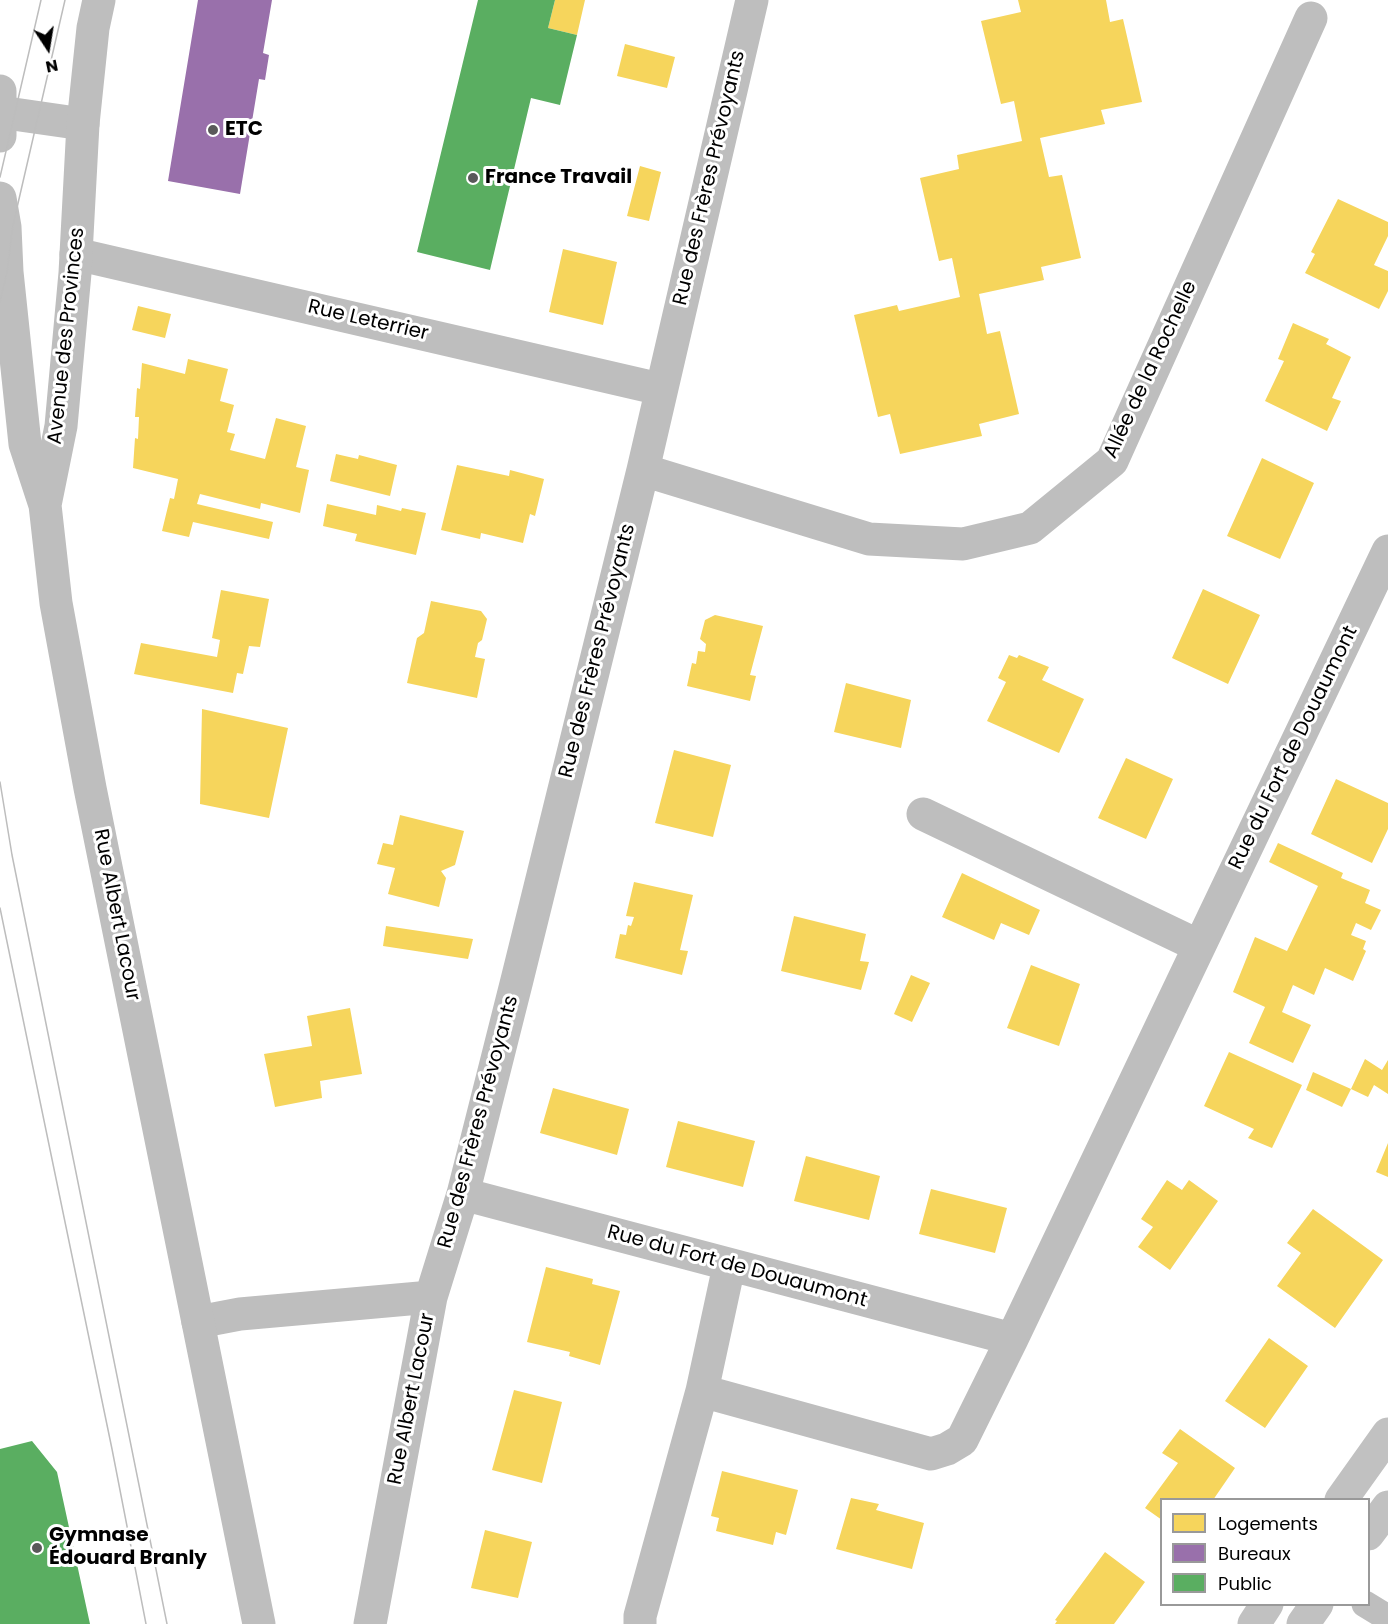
<!DOCTYPE html>
<html>
<head>
<meta charset="utf-8">
<style>
	body { margin:0 }
	#map { position:relative; width:1388px; height:1624px; overflow:hidden; background:#fff; font-family:Poppins,sans-serif }
	canvas { display:block }
	.legend { position:absolute; left:1160px; top:1498px; width:210px; height:108px; box-sizing:border-box; background:#fff; border:2px solid #999; margin:0; padding:8px 10px; list-style:none; font-size:18px; color:#000 }
	.legend li { display:flex; align-items:center; gap:12px; height:30px }
	.legend b { width:30px; border:2px solid #999 }
	.north { position:absolute; left:18px; top:18px; width:60px; height:60px; -webkit-text-stroke:4px #fff; paint-order:stroke; rotate:168deg; font-size:16px; font-weight:700; line-height:24px; text-align:center; color:#000 }
	.north::after { content:''; display:block; margin:auto; width:21px; height:27px; background:#000; clip-path:polygon(50% 0,100% 100%,50% 72%,0 100%) }
</style>
</head>
<body>
<div id="map">
<canvas width="1388" height="1624"></canvas>
<ul class="legend">
<li><b style="height:16px;background:#f6d55c"></b>Logements</li>
<li><b style="height:16px;background:#9970ab"></b>Bureaux</li>
<li><b style="height:16px;background:#5aae61"></b>Public</li>
</ul>
<div class="north">N</div>
</div>
<script>
const ctx = document.querySelector('canvas').getContext('2d');
ctx.lineJoin = 'round';
function fillPath(path, color) { ctx.fillStyle = color; ctx.fill(path, 'evenodd'); }
const toPath = rows => new Path2D(rows.map(r => 'M' + r).join(''));
function trace(path, color, width, dash) { ctx.strokeStyle = color; ctx.lineWidth = width; ctx.lineCap = dash ? 'butt' : 'round'; ctx.setLineDash(dash || []); ctx.stroke(path); }
function write(font, color, halo, rows, align = 'center') {
  ctx.font = font + ' Poppins,sans-serif'; ctx.lineWidth = 6; ctx.setLineDash([]); ctx.textBaseline = 'middle'; ctx.strokeStyle = halo; ctx.fillStyle = color; for (const [text, x, y, turn = 0] of rows) {
    ctx.save(); ctx.translate(x, y); ctx.rotate((+turn || 0) * Math.PI / 180); ctx.textAlign = isNaN(turn) ? turn : align; if (halo) ctx.strokeText(text, 0, 0); ctx.fillText(text, 0, 0); ctx.restore();
  }
}
const homes = toPath([
	[555,0,585,0,577,35,548,28],
	[1018,0,1106,0,1110,22,1123,19,1142,102,1101,110,1105,124,1040,138,1049,177,1062,175,1081,258,1041,267,1044,280,979,294,987,334,1000,331,1019,414,979,424,982,436,900,454,890,414,878,417,854,315,897,305,899,311,960,297,952,258,939,261,920,178,959,169,957,155,1022,141,1014,101,1001,104,981,21,1021,12],
	[625,44,675,57,667,88,617,76],
	[640,166,661,172,649,221,627,216],
	[1338,199,1388,222,1388,236,1374,265,1388,271,1388,291,1379,309,1305,273,1315,254,1311,252],
	[563,249,617,262,603,325,549,312],
	[138,306,171,314,165,338,132,330],
	[1293,323,1329,339,1326,344,1351,357,1332,398,1341,401,1327,431,1265,401,1284,361,1278,359],
	[188,359,228,369,220,401,234,405,227,432,235,434,230,450,265,459,276,418,306,426,296,467,309,470,300,513,261,503,260,509,200,494,197,504,273,522,269,539,193,522,189,537,162,531,170,498,174,499,178,479,133,468,135,438,138,439,139,417,135,417,137,388,140,389,142,363,185,374],
	[336,454,358,459,359,455,397,465,390,496,330,481],
	[1262,458,1314,483,1280,559,1227,536],
	[457,465,509,476,510,470,544,479,535,516,530,514,523,543,481,533,480,539,441,530],
	[327,504,376,515,377,505,401,511,402,508,426,513,416,555,355,541,357,534,323,526],
	[1203,589,1260,615,1228,684,1172,658],
	[221,590,269,599,260,647,249,646,243,674,237,673,233,693,134,674,141,643,217,657,220,640,212,638],
	[431,601,481,611,487,619,482,640,478,643,475,657,485,659,477,698,407,683,417,638,424,633],
	[715,615,763,626,750,675,756,676,750,701,687,686,692,663,696,664,698,651,705,652,706,644,700,639,705,620],
	[1009,655,1017,658,1019,655,1049,667,1042,680,1084,699,1059,753,987,721,1006,682,998,678],
	[846,683,911,700,901,748,834,732],
	[202,709,288,728,269,818,200,804],
	[674,750,731,765,713,837,655,823],
	[1126,758,1173,779,1146,839,1098,818],
	[1336,779,1388,803,1388,829,1372,863,1311,834],
	[400,815,464,831,455,865,441,871,446,878,439,907,388,894,395,868,377,864,383,843,393,845],
	[1278,843,1343,873,1341,878,1370,890,1365,903,1381,910,1371,930,1356,923,1351,935,1366,941,1363,949,1366,951,1353,981,1325,968,1314,995,1293,985,1282,1012,1311,1025,1293,1063,1249,1043,1265,1007,1233,992,1255,937,1287,951,1318,886,1269,862],
	[962,873,1040,910,1029,935,1001,923,994,940,942,917],
	[634,882,693,895,680,950,688,951,682,975,615,958,620,934,626,935,628,925,631,926,634,917,626,916],
	[794,916,866,934,860,961,869,962,861,990,781,971],
	[386,926,473,939,468,959,383,946],
	[1031,965,1080,984,1059,1046,1007,1028],
	[911,975,930,983,912,1022,894,1014],
	[350,1008,362,1074,320,1081,322,1098,275,1107,264,1054,312,1046,307,1016],
	[1229,1052,1302,1085,1272,1148,1248,1138,1254,1129,1204,1106],
	[1365,1059,1382,1070,1388,1060,1388,1094,1374,1085,1368,1097,1351,1089],
	[1313,1072,1351,1089,1342,1107,1306,1090],
	[553,1088,629,1109,617,1155,540,1133],
	[678,1121,755,1141,743,1187,666,1167],
	[1388,1143,1388,1177,1376,1172],
	[806,1156,880,1176,869,1220,794,1201],
	[1167,1180,1182,1190,1189,1180,1218,1201,1170,1270,1138,1247,1153,1227,1141,1219],
	[931,1189,1007,1208,995,1253,919,1234],
	[1313,1209,1383,1260,1335,1328,1277,1286,1301,1253,1287,1243],
	[546,1267,593,1279,592,1284,620,1291,600,1365,569,1356,570,1352,527,1342],
	[1269,1338,1308,1366,1265,1428,1225,1401],
	[514,1390,562,1402,542,1483,492,1470],
	[1180,1429,1235,1468,1213,1500,1162,1500,1162,1520,1145,1508,1178,1463,1162,1453],
	[722,1471,798,1490,786,1535,776,1532,773,1545,716,1531,719,1518,711,1516],
	[851,1498,879,1504,876,1510,924,1523,912,1569,836,1549],
	[485,1530,532,1542,518,1598,471,1588],
	[1105,1552,1145,1582,1114,1624,1055,1624,1057,1621,1055,1620]
]);
const offices = toPath([
	[198,0,272,0,263,53,269,55,265,80,259,79,240,194,168,181]
]);
const public = toPath([
	[478,0,555,0,548,28,577,35,560,105,531,98,490,270,417,252],
	[32,1441,57,1472,90,1624,0,1624,0,1449]
]);
const service = toPath([
	[1365,1604,1388,1618]
]);
const minor = toPath([
	[0,112,83,124],
	[76,254,660,389],
	[643,470,869,539,963,544,1030,528,1112,461,1311,18],
	[923,814,1199,946],
	[463,1194,1012,1339,1388,551],
	[431,1297,463,1194,517,980,643,470,752,0],
	[198,1322,240,1314,431,1297,370,1624],
	[702,1391,931,1454,947,1449,962,1440,1012,1339],
	[640,1624,640,1616,702,1391,729,1266]
]);
const tertiary = toPath([
	[0,91,0,136],
	[0,198,5,227,7,272,25,444,45,505,56,603,90,788,259,1624],
	[45,505,61,426,75,273,83,124,93,28,99,0]
]);
const secondary = toPath([
	[1341,1500,1388,1434],
	[1368,1534,1388,1507],
	[1254,1624,1267,1604],
	[1303,1624,1317,1604]
]);
const tram = toPath([
	[0,177,41,0],
	[0,302,7,272,13,225,65,0],
	[0,782,12,855,167,1624],
	[0,908,112,1449,146,1624]
]);
const markers = [
	[213,130,6,"#595959"],
	[473,178,6,"#595959"],
	[37,1548,6,"#595959"]
];
const poiNames = [
	["ETC",225,130],
	["France Travail",485,178],
	["Gymnase",49,1536],
	["Édouard Branly",49,1559]
];
const streetNames = [
	["Rue des Frères Prévoyants",710,178,-77],
	["Rue Leterrier",368,321,13],
	["Avenue des Provinces",67,336,-84],
	["Allée de la Rochelle",1151,370,-65],
	["Rue des Frères Prévoyants",598,651,-76],
	["Rue du Fort de Douaumont",1294,748,-64],
	["Rue Albert Lacour",116,915,79],
	["Rue des Frères Prévoyants",479,1122,-75],
	["Rue du Fort de Douaumont",737,1267,15],
	["Rue Albert Lacour",412,1399,-79]
];
fillPath(homes, '#f6d55c');
fillPath(offices, '#9970ab');
fillPath(public, '#5aae61');
trace(service, '#bebebe', 27);
trace(minor, '#bebebe', 33);
trace(tertiary, '#bebebe', 33);
trace(secondary, '#c1c1c1', 33);
trace(tram, '#bdbdbd', 1.5);
for (const [x, y, r, color] of markers) { const dot = new Path2D(); dot.arc(x, y, r, 0, 2 * Math.PI); ctx.fillStyle = color; ctx.fill(dot); trace(dot, '#fff', 2); }
write('bold 20px', '#000', '#fff', poiNames, 'left');
write('20px', '#000', '#fff', streetNames);
</script>
</body>
</html>
